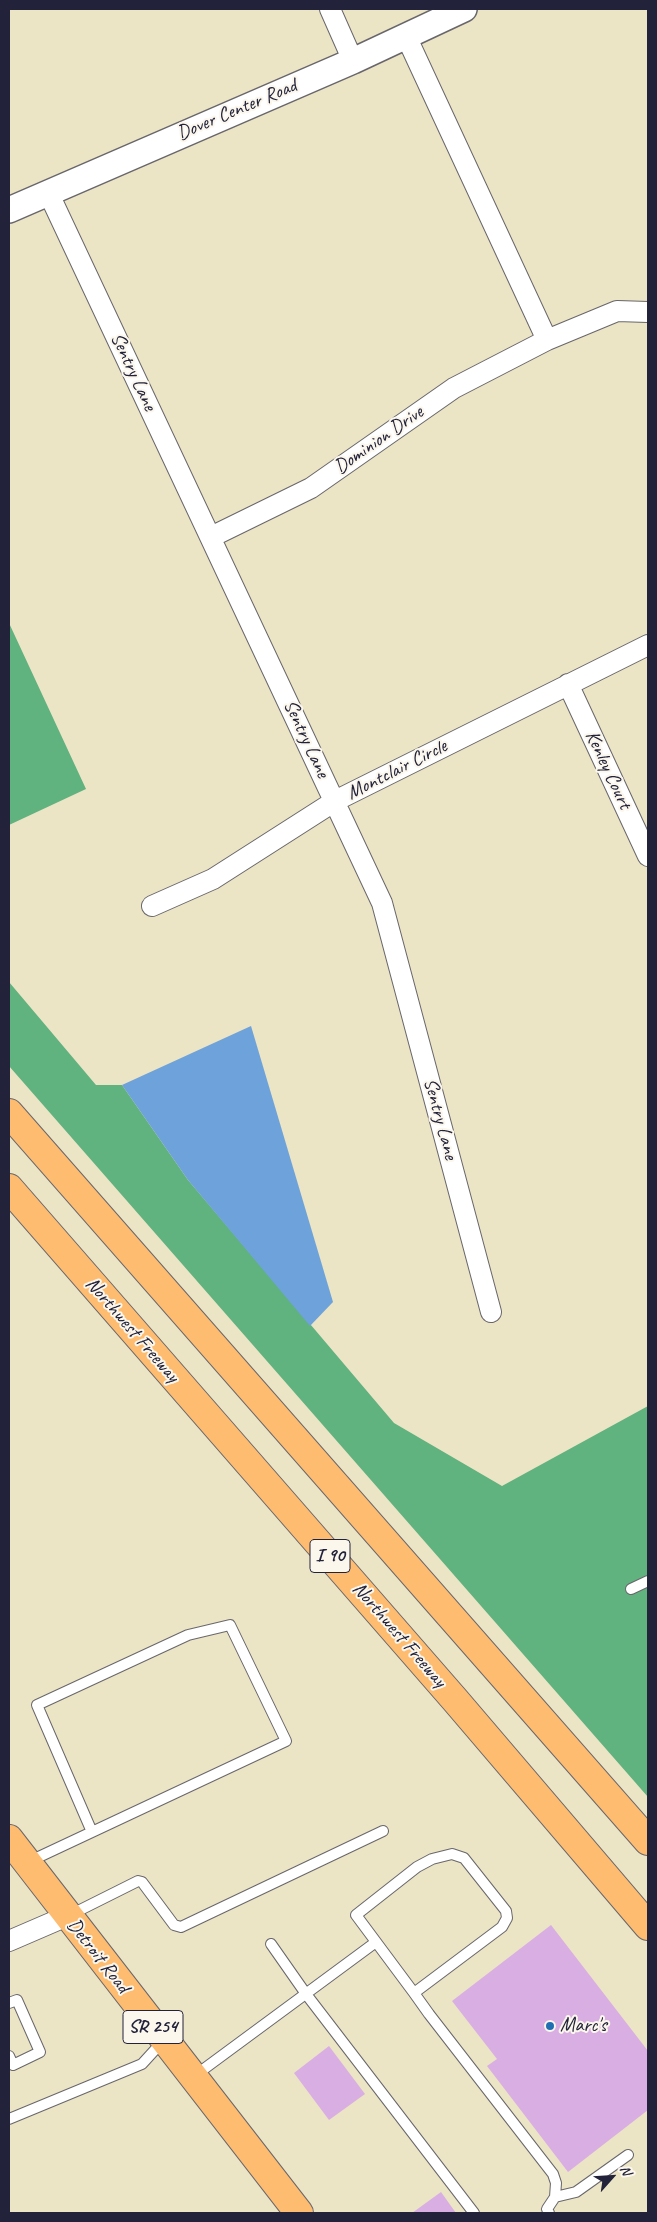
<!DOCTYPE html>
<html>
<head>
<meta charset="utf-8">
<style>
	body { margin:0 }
	#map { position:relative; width:657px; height:2222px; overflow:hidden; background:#ebe4c5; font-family:Caveat,sans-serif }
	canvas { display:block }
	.frame { position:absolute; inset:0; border:10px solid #22223b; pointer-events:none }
	.north { position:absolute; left:587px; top:2152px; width:50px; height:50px; -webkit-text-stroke:4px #fbf7ec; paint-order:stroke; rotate:64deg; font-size:14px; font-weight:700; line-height:20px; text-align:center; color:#22223b }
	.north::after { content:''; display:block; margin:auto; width:18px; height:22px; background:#22223b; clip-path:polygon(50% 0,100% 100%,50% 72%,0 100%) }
</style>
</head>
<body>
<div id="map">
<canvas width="657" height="2222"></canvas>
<div class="frame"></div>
<div class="north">N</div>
</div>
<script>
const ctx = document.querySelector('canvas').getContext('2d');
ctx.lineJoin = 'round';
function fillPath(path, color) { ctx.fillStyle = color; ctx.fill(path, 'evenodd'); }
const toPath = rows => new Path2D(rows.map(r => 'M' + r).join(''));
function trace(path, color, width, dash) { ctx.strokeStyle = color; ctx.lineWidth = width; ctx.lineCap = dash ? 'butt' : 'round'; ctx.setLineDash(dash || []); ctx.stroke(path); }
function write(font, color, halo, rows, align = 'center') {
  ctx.font = font + ' Caveat,sans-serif'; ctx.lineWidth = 4; ctx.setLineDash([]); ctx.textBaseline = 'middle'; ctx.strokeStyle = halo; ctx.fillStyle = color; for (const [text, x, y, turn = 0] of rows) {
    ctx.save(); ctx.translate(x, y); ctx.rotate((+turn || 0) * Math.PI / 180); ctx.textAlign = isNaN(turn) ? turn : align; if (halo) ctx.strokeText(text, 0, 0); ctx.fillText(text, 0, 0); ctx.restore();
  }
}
const forest = toPath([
	[9,623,86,789,9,825],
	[9,982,96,1085,122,1085,188,1180,394,1423,502,1486,648,1406,648,1797,9,1066]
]);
const water = toPath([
	[251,1026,333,1302,310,1326,188,1180,122,1085]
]);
const building = toPath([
	[551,1925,648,2051,648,2110,568,2172,487,2066,497,2059,452,2001],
	[329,2046,365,2094,329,2120,294,2073],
	[441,2192,456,2213,412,2213]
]);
const service = toPath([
	[631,1589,648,1581],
	[28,1862,286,1741,230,1625,188,1635,37,1705,92,1832],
	[70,1915,138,1881,142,1882,174,1925,181,1927,383,1831],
	[271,1944,306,1994,474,2213],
	[414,1993,502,1927,507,1918,506,1911,464,1858,452,1854,432,1859,417,1867,356,1915,414,1993,429,2014,553,2174,556,2183,555,2197,547,2209,549,2213],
	[9,2003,17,2000,40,2052,13,2065,9,2056],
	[193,2077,376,1942],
	[9,2119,142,2064,163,2041],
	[555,2197,576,2192,628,2155]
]);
const minor = toPath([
	[330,9,353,61],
	[406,36,547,340],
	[48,192,382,903,491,1312],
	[211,537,311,488,454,388,547,340,617,311,648,312],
	[568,684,648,856],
	[152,906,213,879,335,801,648,645],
	[9,1941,67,1916]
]);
const tertiary = toPath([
	[9,210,353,61,464,9]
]);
const primary = toPath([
	[9,1839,299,2213]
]);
const motorway = toPath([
	[9,1113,648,1841],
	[9,1188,456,1701,648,1926]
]);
const markers = [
	[550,2026,5,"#1f6fb2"]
];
const shields = [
	[330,1556,40],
	[153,2027,60]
];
const shieldNames = [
	["I 90",330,1556],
	["SR 254",153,2027]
];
const streetNames = [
	["Dover Center Road",237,110,-23],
	["Sentry Lane",133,372,65],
	["Dominion Drive",379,440,-35],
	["Sentry Lane",306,739,65],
	["Montclair Circle",397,770,-27],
	["Kenley Court",608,770,65],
	["Sentry Lane",440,1119,75],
	["Northwest Freeway",132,1330,49],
	["Northwest Freeway",399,1635,49],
	["Detroit Road",98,1956,52]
];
const poiNames = [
	["Marc's",560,2026]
];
fillPath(forest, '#60b27f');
fillPath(water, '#6ea2da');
fillPath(building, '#d9aee3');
trace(service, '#68666b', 12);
trace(minor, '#68666b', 22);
trace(tertiary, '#68666b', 28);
trace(primary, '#68666b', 30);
trace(motorway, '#68666b', 30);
trace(service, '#fff', 10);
trace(minor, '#fff', 20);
trace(tertiary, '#fff', 25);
trace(primary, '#fdbc70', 28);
trace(motorway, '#fdbc70', 28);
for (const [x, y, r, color] of markers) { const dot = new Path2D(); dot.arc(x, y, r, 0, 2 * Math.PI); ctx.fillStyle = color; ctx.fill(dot); trace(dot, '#fbf7ec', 2); }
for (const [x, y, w] of shields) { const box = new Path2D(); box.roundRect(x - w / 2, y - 16.5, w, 33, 4); ctx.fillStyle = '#fbf7ec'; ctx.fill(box); trace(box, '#22223b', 1); }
write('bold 19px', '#22223b', null, shieldNames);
write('20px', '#22223b', '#fbf7ec', streetNames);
write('20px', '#22223b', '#fbf7ec', poiNames, 'left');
</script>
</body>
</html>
